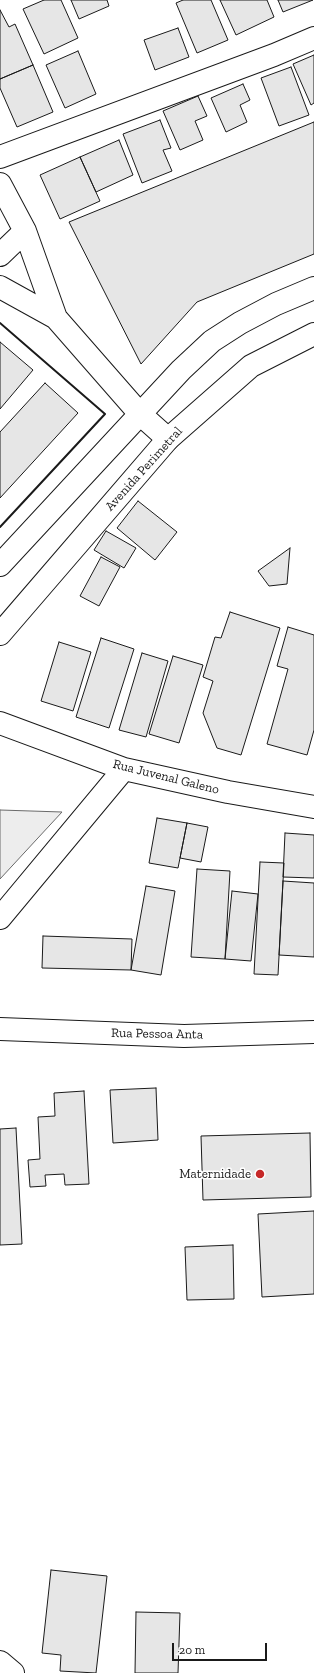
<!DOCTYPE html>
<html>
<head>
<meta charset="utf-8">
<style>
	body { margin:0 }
	#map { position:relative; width:314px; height:1673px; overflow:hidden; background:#fff; font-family:"Zilla Slab",serif }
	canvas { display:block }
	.scale { position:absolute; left:172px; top:1643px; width:95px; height:18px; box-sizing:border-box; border:2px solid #1a1a1a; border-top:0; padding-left:5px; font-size:12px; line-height:14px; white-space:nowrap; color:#1a1a1a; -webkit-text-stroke:3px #fff; paint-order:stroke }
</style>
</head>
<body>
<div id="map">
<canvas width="314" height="1673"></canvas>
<div class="scale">20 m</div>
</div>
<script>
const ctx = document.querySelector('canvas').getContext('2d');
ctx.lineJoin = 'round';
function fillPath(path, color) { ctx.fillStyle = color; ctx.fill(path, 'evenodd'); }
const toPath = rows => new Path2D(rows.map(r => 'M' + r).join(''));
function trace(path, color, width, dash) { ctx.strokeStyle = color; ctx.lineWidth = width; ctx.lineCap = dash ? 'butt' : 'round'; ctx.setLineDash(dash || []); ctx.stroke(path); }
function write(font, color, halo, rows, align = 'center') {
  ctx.font = font + ' "Zilla Slab",serif'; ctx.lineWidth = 3; ctx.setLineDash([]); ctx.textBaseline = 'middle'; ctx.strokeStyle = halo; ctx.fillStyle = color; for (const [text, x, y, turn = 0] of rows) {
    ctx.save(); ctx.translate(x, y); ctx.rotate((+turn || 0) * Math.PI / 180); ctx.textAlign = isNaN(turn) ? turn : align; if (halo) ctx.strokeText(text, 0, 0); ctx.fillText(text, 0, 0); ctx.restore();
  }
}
const built = toPath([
	[0,810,62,812,0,879,0,810]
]);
const building = toPath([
	[44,0,61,0,78,38,44,54,23,9,44,0],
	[71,0,107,0,109,6,79,19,71,0],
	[183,0,211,0,228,40,197,53,176,3,183,0],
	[220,0,267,0,274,17,236,35,220,0],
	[278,0,313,0,283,12,278,0],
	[0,10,9,27,15,24,33,65,0,79,0,10],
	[178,28,189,57,155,70,144,40,178,28],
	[78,51,96,94,65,108,46,65,78,51],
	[314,55,314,103,311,105,293,64,314,55],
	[33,65,53,112,17,127,0,88,0,79,33,65],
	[291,67,309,115,279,126,261,78,291,67],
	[243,84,250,100,240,105,247,122,226,132,211,98,243,84],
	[198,96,207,116,195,121,203,140,180,150,163,111,198,96],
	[160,120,171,148,163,150,172,171,142,183,123,134,160,120],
	[314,122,314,254,197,302,141,364,69,222,314,122],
	[119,140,133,175,96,192,80,157,119,140],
	[80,157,100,201,60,219,40,175,80,157],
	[0,342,33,370,0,409,0,342],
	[45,383,78,413,0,498,0,432,45,383],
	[138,501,177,532,155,560,117,528,138,501],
	[106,531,136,548,124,568,94,550,106,531],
	[290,548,287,584,269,586,258,571,290,548],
	[101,557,120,567,99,606,80,596,101,557],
	[230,612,280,628,241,755,217,748,203,713,213,681,203,677,215,637,221,638,230,612],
	[288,627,314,635,314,730,307,755,267,744,288,669,277,666,288,627],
	[101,638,134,649,109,728,76,717,101,638],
	[59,642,91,652,73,711,41,701,59,642],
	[142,653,168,661,146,737,119,730,142,653],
	[173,656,203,665,179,743,149,734,173,656],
	[157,818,187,823,178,868,149,863,157,818],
	[187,823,208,827,201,862,180,858,187,823],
	[285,833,314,835,314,878,283,877,285,833],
	[260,862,284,863,278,975,254,974,260,862],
	[197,869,230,871,225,959,191,957,197,869],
	[283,881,314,883,314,957,279,955,283,881],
	[146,886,175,891,161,975,131,970,146,886],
	[232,891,258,894,251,961,225,959,232,891],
	[43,936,132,939,131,970,42,968,43,936],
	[156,1088,158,1140,113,1143,110,1090,156,1088],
	[84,1091,89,1184,65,1185,64,1174,45,1175,46,1186,30,1187,28,1160,40,1159,38,1117,55,1116,54,1093,84,1091],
	[16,1128,22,1244,0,1245,0,1129,16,1128],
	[310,1133,311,1197,203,1200,201,1136,310,1133],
	[314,1211,314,1294,262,1297,258,1214,314,1211],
	[233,1245,234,1299,187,1300,185,1247,233,1245],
	[51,1570,107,1576,96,1673,60,1671,61,1655,42,1653,51,1570],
	[136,1612,180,1613,178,1673,135,1673,136,1612]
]);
const minor = toPath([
	[0,157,274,55,314,38],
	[0,184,25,231,56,318,140,414,168,439],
	[0,255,25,231],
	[0,287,56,318],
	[0,723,124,769,228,792,314,807],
	[0,918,124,769],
	[0,1029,184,1036,314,1032],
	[0,1662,13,1673]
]);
const tertiary = toPath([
	[0,565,181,370,212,341,240,323,276,304,314,288],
	[0,634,168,439,251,366,314,334]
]);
const wall = toPath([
	[0,323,105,414,0,527]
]);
const markers = [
	[260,1174,5,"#c62828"]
];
const streetNames = [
	["Avenida Perimetral",144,469,-48],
	["Rua Juvenal Galeno",166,777,14],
	["Rua Pessoa Anta",157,1034,1]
];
const poiNames = [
	["Maternidade",251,1174]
];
fillPath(built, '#ededed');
trace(built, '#6a6a6a', 1);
fillPath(building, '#e6e6e6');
trace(building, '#1a1a1a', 1);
trace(minor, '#1a1a1a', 24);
trace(tertiary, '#1a1a1a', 24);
trace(minor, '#fff', 22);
trace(tertiary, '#fff', 22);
trace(wall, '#1a1a1a', 2);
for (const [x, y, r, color] of markers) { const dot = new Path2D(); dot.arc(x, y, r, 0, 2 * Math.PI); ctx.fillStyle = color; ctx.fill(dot); trace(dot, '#fff', 1.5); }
write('13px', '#1a1a1a', '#fff', streetNames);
write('13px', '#1a1a1a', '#fff', poiNames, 'right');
</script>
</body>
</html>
